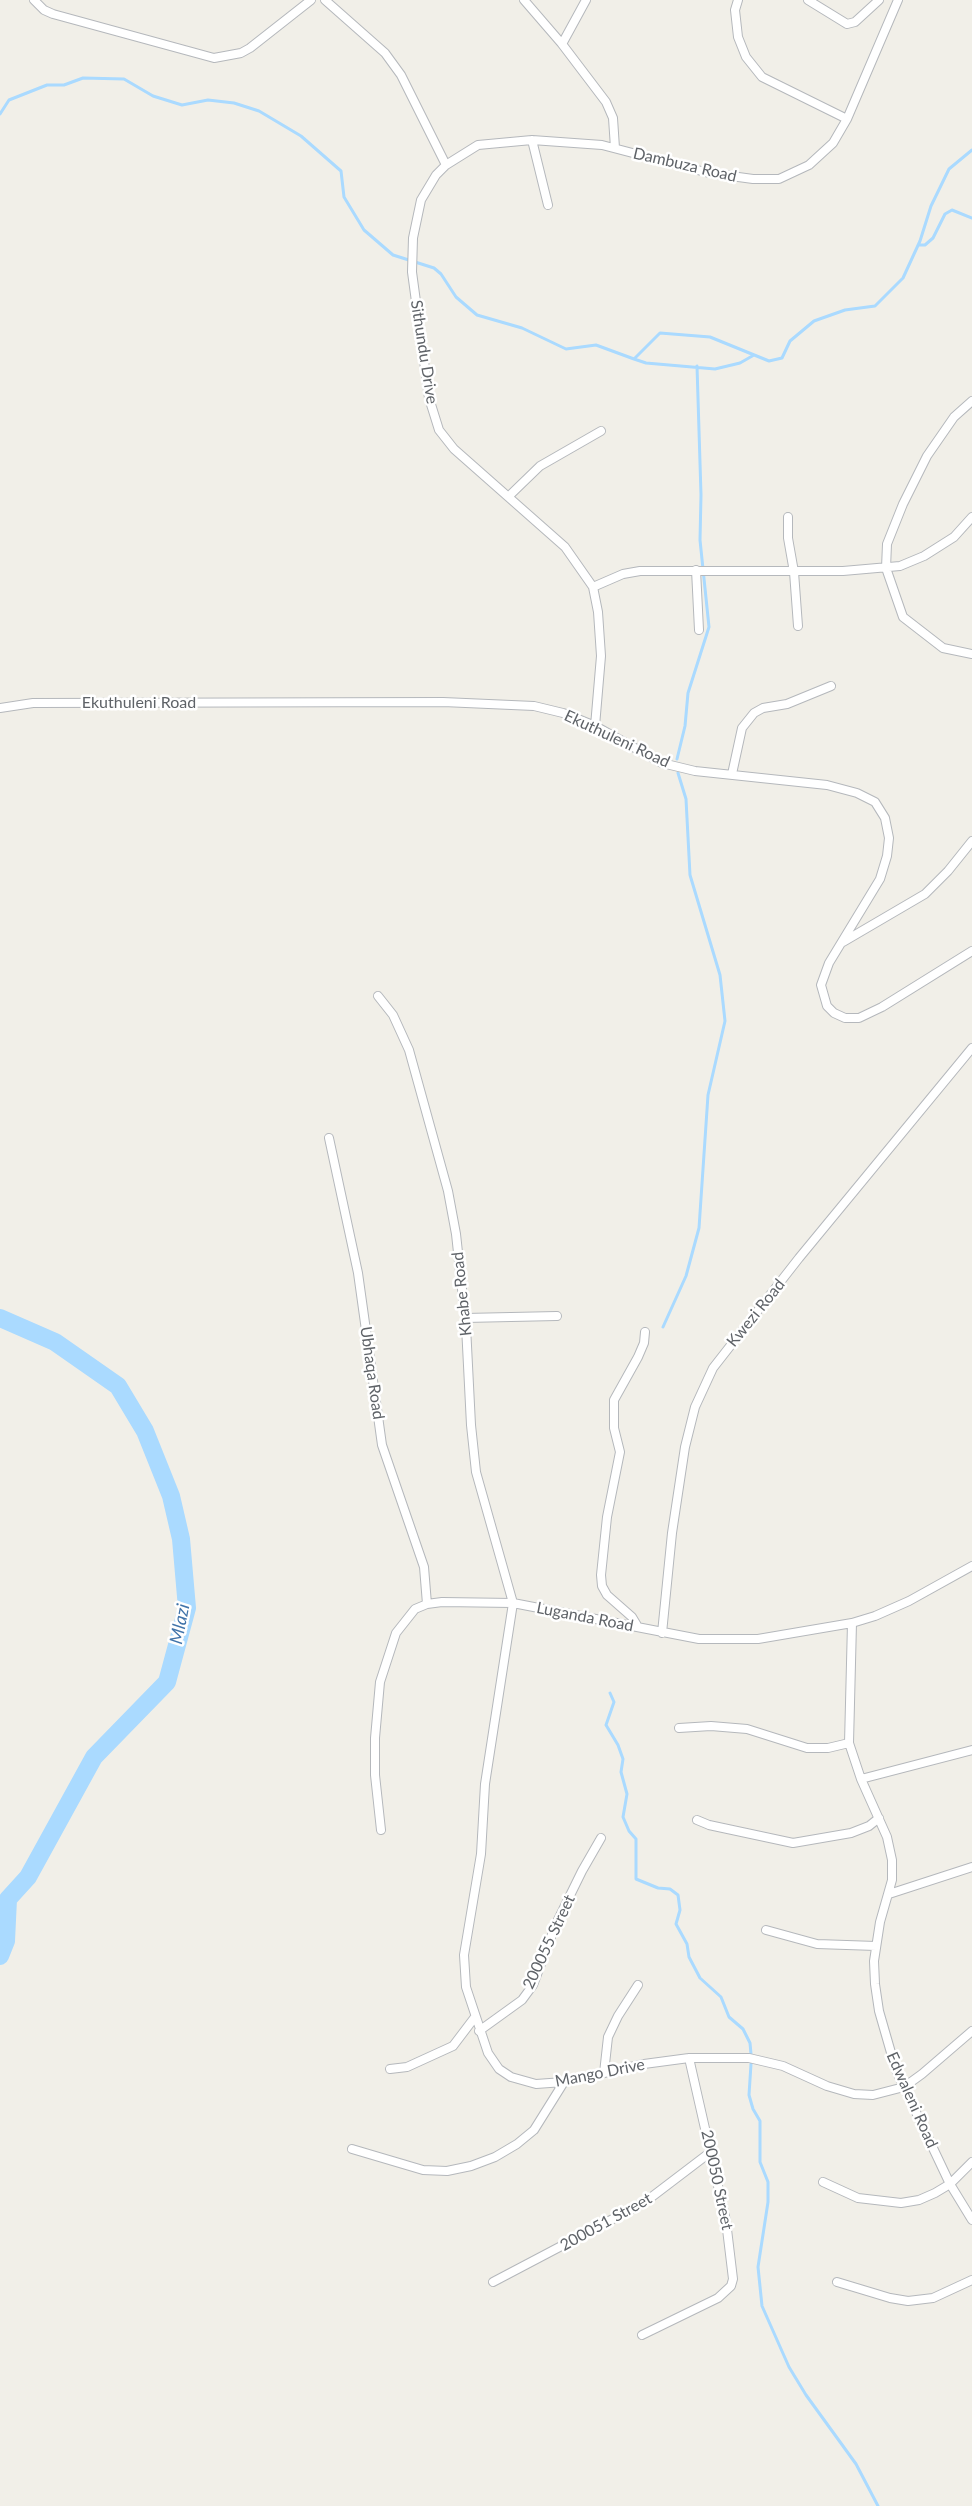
<!DOCTYPE html>
<html>
<head>
<meta charset="utf-8">
<style>
	body { margin:0 }
	canvas { display:block; background:#f1efe8 }
</style>
</head>
<body>
<canvas width="972" height="2506"></canvas>
<script>
const ctx = document.querySelector('canvas').getContext('2d');
ctx.lineJoin = 'round';
const toPath = rows => new Path2D(rows.map(r => 'M' + r).join(''));
function trace(path, color, width, dash) { ctx.strokeStyle = color; ctx.lineWidth = width; ctx.lineCap = dash ? 'butt' : 'round'; ctx.setLineDash(dash || []); ctx.stroke(path); }
function write(font, color, halo, rows, align = 'center') {
  ctx.font = font + ' Lato,sans-serif'; ctx.lineWidth = 5; ctx.setLineDash([]); ctx.textBaseline = 'middle'; ctx.strokeStyle = halo; ctx.fillStyle = color; for (const [text, x, y, turn = 0] of rows) {
    ctx.save(); ctx.translate(x, y); ctx.rotate((+turn || 0) * Math.PI / 180); ctx.textAlign = isNaN(turn) ? turn : align; if (halo) ctx.strokeText(text, 0, 0); ctx.fillText(text, 0, 0); ctx.restore();
  }
}
const stream = toPath([
	[0,114,9,100,47,85,64,85,83,78,124,79,153,96,182,105,208,100,234,103,259,111,301,136,341,171,344,197,364,230,393,255,434,268,441,274,456,297,477,315,522,328,566,349,596,345,634,359,660,333,710,337,769,361,782,358,790,341,814,321,845,310,875,306,903,278,920,241,931,206,949,169,972,150],
	[919,245,925,245,933,238,945,214,952,210,972,218],
	[634,359,646,363,715,369,740,363,754,355],
	[677,759,685,726,688,693,709,627,700,540,701,495,697,366],
	[663,1327,686,1276,699,1228,708,1095,725,1021,720,975,690,875,686,799,678,773],
	[610,1693,614,1702,606,1725,618,1745,623,1759,621,1772,627,1794,623,1817,629,1831,636,1839,636,1879,658,1888,670,1889,678,1895,680,1910,676,1924,687,1944,689,1957,700,1978,721,1997,729,2017,743,2029,750,2043,751,2054],
	[751,2064,749,2095,753,2109,760,2121,760,2162,768,2182,768,2202,758,2267,762,2306,789,2367,806,2395,856,2464,878,2506]
]);
const river = toPath([
	[0,1318,55,1342,118,1386,145,1431,171,1496,181,1539,187,1608,167,1682,94,1757,28,1877,8,1899,6,1941,0,1956]
]);
const street = toPath([
	[34,0,44,10,53,14,214,58,241,53,250,48,311,0],
	[325,0,385,53,401,75,446,165,436,175,421,200,413,238,412,272,429,398,439,430,454,449,565,547,593,587,598,612,601,656,595,726],
	[524,0,562,44,606,102,613,118,615,148],
	[738,0,735,10,738,37,746,57,762,77,847,119],
	[808,0,847,24,855,22,879,0],
	[562,44,586,0],
	[532,140,548,205],
	[446,165,478,145,532,140,602,145,709,173,753,179,779,179,809,165,833,143,847,119,898,0],
	[972,401,954,417,927,456,903,504,887,544,886,568,903,617,943,648,972,654],
	[509,496,540,466,601,431],
	[788,517,788,538,794,572,798,626],
	[696,570,699,630],
	[593,587,623,574,640,571,843,571,900,566,924,556,954,537,972,517],
	[0,708,33,703,443,702,534,706,563,713,595,726,662,763,695,771,827,785,857,793,875,802,885,818,889,838,887,856,880,879,829,963,821,985,827,1006,834,1013,845,1018,859,1018,882,1007,972,951],
	[732,774,742,728,754,713,763,708,787,704,831,686],
	[843,942,925,894,948,871,972,841],
	[378,996,393,1015,409,1050,448,1191,456,1234,466,1326,471,1425,476,1472,513,1603,485,1784,481,1854,464,1955,466,1987,488,2053,499,2069,511,2077,536,2084,564,2082,644,2064,689,2058,749,2058,783,2066,827,2086,854,2094,873,2095,904,2087,922,2074,972,2031],
	[329,1138,358,1273,382,1445,424,1567,427,1604],
	[465,1318,557,1316],
	[852,1623,849,1743,861,1779,887,1837,892,1860,892,1880,880,1922,874,1961,875,1984,879,2011,896,2070,950,2184,972,2220],
	[638,1627,632,1617,607,1595,602,1586,601,1575,607,1517,620,1452,614,1428,614,1400,638,1357,644,1343,645,1332],
	[662,1633,672,1533,685,1447,695,1407,713,1368,799,1258,972,1048],
	[679,1728,711,1726,747,1729,807,1748,828,1748,849,1743],
	[861,1779,972,1750],
	[697,1820,709,1825,793,1843,851,1833,869,1826,879,1818],
	[381,1830,375,1775,375,1738,380,1682,396,1633,415,1609,427,1604,442,1602,513,1603,699,1639,758,1639,852,1623,875,1616,909,1601,972,1566],
	[889,1894,972,1867],
	[766,1930,817,1944,876,1946],
	[479,2031,522,2000,533,1985,556,1924,582,1871,601,1838],
	[390,2069,407,2067,453,2046,475,2017],
	[604,2073,608,2037,618,2016,638,1985],
	[352,2149,423,2170,447,2171,471,2166,495,2157,517,2144,534,2130,564,2082],
	[823,2182,858,2198,901,2203,919,2200,935,2193,950,2184,972,2162],
	[493,2282,645,2202,712,2151],
	[837,2282,890,2298,908,2301,933,2298,972,2280],
	[642,2335,718,2298,731,2286,733,2279,726,2221,689,2058]
]);
const streetNames = [
	["Dambuza Road",685,165,13],
	["Sithundu Drive",424,352,81],
	["Ekuthuleni Road",139,703],
	["Ekuthuleni Road",617,739,25],
	["Khabe Road",462,1294,-96],
	["Kwezi Road",756,1313,-51],
	["Ubhaqa Road",372,1373,82],
	["Luganda Road",585,1617,11],
	["200055 Street",549,1942,-65],
	["Mango Drive",600,2073,-11],
	["Edwaleni Road",912,2100,66],
	["200050 Street",717,2180,78],
	["200051 Street",606,2222,-29]
];
const waterNames = [
	["Mlazi",180,1624,-79]
];
trace(stream, '#aadaff', 3);
trace(river, '#aadaff', 18);
trace(street, '#b5b8bc', 10);
trace(street, '#fff', 8);
write('16px', '#5f6368', '#fff', streetNames);
write('italic 18px', '#4174aa', '#fff', waterNames);
</script>
</body>
</html>
